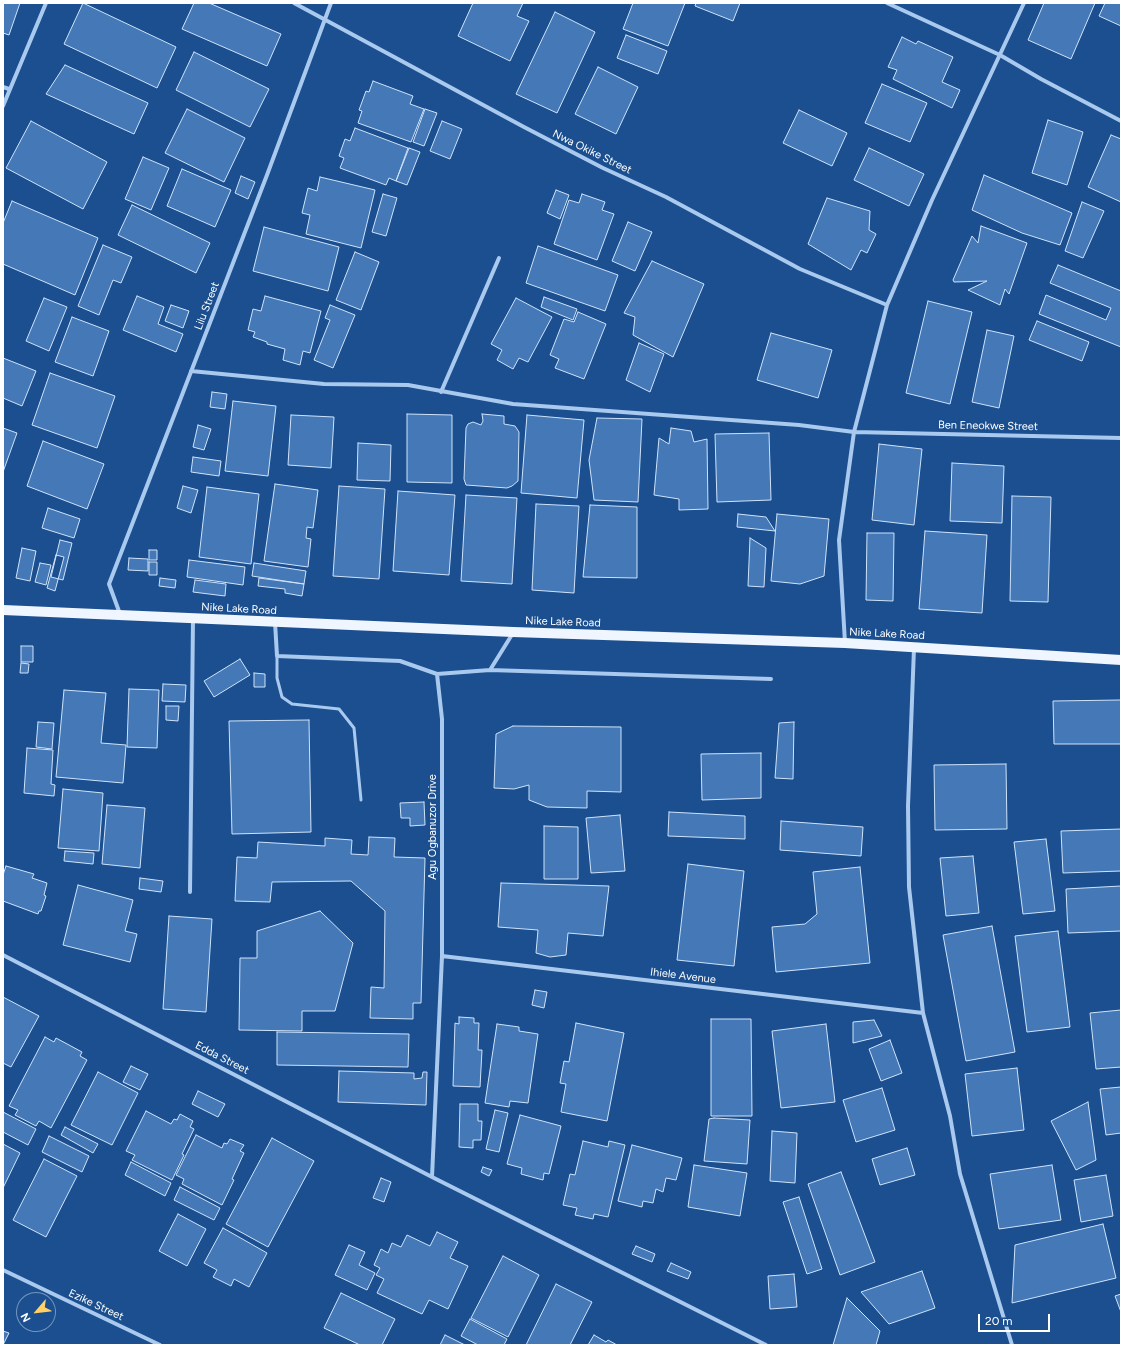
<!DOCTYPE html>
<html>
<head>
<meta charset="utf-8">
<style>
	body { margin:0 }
	#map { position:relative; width:1124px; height:1348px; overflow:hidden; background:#1b4f8f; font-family:Figtree,sans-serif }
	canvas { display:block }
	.frame { position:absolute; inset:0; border:4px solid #fff; pointer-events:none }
	.north { position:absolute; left:16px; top:1292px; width:40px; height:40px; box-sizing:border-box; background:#1b4f8f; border:1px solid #7695bc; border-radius:50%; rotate:242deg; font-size:11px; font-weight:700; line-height:16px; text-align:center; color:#fff }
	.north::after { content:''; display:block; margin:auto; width:14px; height:18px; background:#ffd166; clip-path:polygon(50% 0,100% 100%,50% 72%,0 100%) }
	.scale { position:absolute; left:978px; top:1314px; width:72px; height:18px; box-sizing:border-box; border:2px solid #fff; border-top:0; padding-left:5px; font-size:12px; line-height:14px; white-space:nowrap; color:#fff; -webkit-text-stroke:3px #1b4f8f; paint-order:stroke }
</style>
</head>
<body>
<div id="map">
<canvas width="1124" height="1348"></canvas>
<div class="frame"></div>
<div class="north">N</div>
<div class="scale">20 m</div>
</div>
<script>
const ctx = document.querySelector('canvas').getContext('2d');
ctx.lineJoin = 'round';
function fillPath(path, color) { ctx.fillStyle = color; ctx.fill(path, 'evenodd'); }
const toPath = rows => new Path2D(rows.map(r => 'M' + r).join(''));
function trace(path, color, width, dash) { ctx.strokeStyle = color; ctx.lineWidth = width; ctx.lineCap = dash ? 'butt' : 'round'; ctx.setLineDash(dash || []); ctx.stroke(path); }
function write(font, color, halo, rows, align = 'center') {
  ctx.font = font + ' Figtree,sans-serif'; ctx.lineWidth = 3; ctx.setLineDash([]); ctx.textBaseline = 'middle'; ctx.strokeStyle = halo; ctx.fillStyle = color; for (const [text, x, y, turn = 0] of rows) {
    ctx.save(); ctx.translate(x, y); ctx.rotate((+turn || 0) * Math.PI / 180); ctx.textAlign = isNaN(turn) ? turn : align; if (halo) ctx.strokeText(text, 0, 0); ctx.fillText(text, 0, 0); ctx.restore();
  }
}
const building = toPath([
	[3,3,20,3,9,35,3,33,3,3],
	[83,3,176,47,157,88,64,44,83,3],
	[194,3,209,3,281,34,267,66,182,29,194,3],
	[473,3,523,3,517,16,529,21,510,61,458,36,473,3],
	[633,3,685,3,668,46,623,29,633,3],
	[696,3,740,3,733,21,695,6,696,3],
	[1044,3,1095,3,1071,59,1028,40,1044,3],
	[1105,3,1121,3,1121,26,1099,16,1105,3],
	[555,12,595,32,557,113,516,94,555,12],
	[626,35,667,51,658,74,617,58,626,35],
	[902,37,916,44,918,41,953,57,942,82,960,90,952,108,893,79,897,70,888,67,902,37],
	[194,52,269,89,250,127,176,90,194,52],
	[65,65,148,103,134,134,46,94,65,65],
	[598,67,638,87,616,134,575,114,598,67],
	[373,81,413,96,410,104,424,109,411,142,358,123,362,111,359,110,366,91,369,92,373,81],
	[882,84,927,103,910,142,865,123,882,84],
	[187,109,245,138,224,182,165,153,187,109],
	[425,109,437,113,424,146,413,142,425,109],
	[799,110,847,133,832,166,783,143,799,110],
	[1048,120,1083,132,1067,185,1032,173,1048,120],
	[31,121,107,162,83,209,6,168,31,121],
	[442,121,462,129,450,159,430,151,442,121],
	[355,128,408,148,396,181,389,178,386,185,340,168,344,158,339,156,345,139,350,141,355,128],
	[1111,135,1121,139,1121,202,1088,187,1111,135],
	[409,148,420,152,407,185,396,181,409,148],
	[869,148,924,174,909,206,854,180,869,148],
	[143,157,169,168,151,210,125,199,143,157],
	[182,169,231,190,215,227,167,206,182,169],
	[984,175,1072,213,1060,245,1022,233,972,210,984,175],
	[241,176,255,182,248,199,235,193,241,176],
	[320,177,375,190,361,248,306,234,310,215,302,213,308,188,317,191,320,177],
	[556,190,569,195,560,219,547,213,556,190],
	[383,194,397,198,386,236,372,232,383,194],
	[582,194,605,202,602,210,614,214,597,260,554,244,569,200,579,203,582,194],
	[827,198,870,211,869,230,876,234,867,253,861,250,851,270,808,244,827,198],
	[12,201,98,238,75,295,3,264,3,223,12,201],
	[1082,202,1104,211,1083,258,1065,251,1082,202],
	[132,205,210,243,196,273,118,235,132,205],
	[628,222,652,232,635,271,612,261,628,222],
	[981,226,1027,243,1009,294,1005,289,1000,305,968,290,987,281,954,282,953,280,972,236,978,243,981,226],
	[264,227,339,247,328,291,253,271,264,227],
	[103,245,132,257,121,283,113,280,99,315,78,306,103,245],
	[538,246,618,275,605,311,526,283,538,246],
	[355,252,379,262,361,310,336,300,355,252],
	[652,261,704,284,673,357,633,335,635,317,624,313,652,261],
	[1058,265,1121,291,1121,347,1039,314,1046,295,1106,320,1111,308,1050,283,1058,265],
	[137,296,164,307,158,324,183,334,176,352,123,330,137,296],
	[265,296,321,311,310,353,303,351,300,365,283,360,285,349,267,344,267,342,253,337,255,332,248,330,253,309,261,311,265,296],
	[544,297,577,309,573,320,541,307,544,297],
	[44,298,67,307,49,351,26,341,44,298],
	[516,298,552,317,528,362,519,358,513,369,497,360,502,350,491,344,516,298],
	[928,301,972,312,950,404,906,393,928,301],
	[171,305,189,311,183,328,165,321,171,305],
	[330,305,355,315,333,368,314,360,330,320,325,318,330,305],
	[578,312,606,324,584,379,555,368,559,359,550,355,564,319,574,322,578,312],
	[72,317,109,331,93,376,55,362,72,317],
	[1037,321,1089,342,1082,361,1029,340,1037,321],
	[987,330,1014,336,999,408,972,402,987,330],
	[771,333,832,350,818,398,757,380,771,333],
	[639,343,664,354,650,392,626,380,639,343],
	[3,358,36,371,22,406,3,398,3,358],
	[50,373,115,396,97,448,32,425,50,373],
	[212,392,227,394,225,409,210,407,212,392],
	[233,401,276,406,268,476,225,471,233,401],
	[407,414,452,415,452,483,407,482,407,414],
	[482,414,504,416,504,424,515,426,519,432,518,481,512,486,507,488,466,485,464,479,466,428,468,424,473,422,481,425,483,421,482,414],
	[291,415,334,417,331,468,288,465,291,415],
	[527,415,584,420,577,498,521,493,527,415],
	[597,418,642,419,638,502,594,500,589,460,597,418],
	[198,425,211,429,204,450,193,447,198,425],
	[3,428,17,433,3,472,3,428],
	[671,428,691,431,694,442,707,439,708,509,679,510,679,499,654,495,659,438,669,444,671,428],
	[769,433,771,500,717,502,715,434,769,433],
	[43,441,104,464,87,509,27,486,43,441],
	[358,443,391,445,390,481,357,480,358,443],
	[879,444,922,449,914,525,872,520,879,444],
	[193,457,221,461,219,476,191,472,193,457],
	[952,463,1004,466,1002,523,950,521,952,463],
	[275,484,318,490,313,528,307,527,306,538,311,539,308,567,264,561,275,484],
	[183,486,198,490,191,513,177,508,183,486],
	[339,486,385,489,379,579,333,576,339,486],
	[207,487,259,494,251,564,199,557,207,487],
	[398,491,455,495,449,575,393,571,398,491],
	[466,495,517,498,512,584,461,581,466,495],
	[1012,496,1051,497,1048,602,1010,601,1012,496],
	[536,504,579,506,574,593,532,590,536,504],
	[590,505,637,507,637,578,583,577,590,505],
	[48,508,80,519,74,538,42,528,48,508],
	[738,514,766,517,775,531,737,527,738,514],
	[777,514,829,519,824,576,800,584,771,581,777,514],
	[925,531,987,535,982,613,919,609,925,531],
	[867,533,894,533,893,601,866,600,867,533],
	[750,538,766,548,764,587,748,586,750,538],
	[60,540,72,543,63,580,51,577,60,540],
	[22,548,36,551,30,581,16,578,22,548],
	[149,550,157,550,157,560,149,560,149,550],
	[56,555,64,557,55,591,47,588,56,555],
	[129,558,148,559,148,571,128,570,129,558],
	[189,560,245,567,243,585,187,577,189,560],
	[149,562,157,562,157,575,149,575,149,562],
	[40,563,51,565,46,585,35,582,40,563],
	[254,563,306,571,304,584,252,576,254,563],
	[160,578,176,580,175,588,159,586,160,578],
	[259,578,304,584,302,596,285,593,285,589,258,586,259,578],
	[195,580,226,584,225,596,193,592,195,580],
	[21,646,33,646,33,662,21,662,21,646],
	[240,659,250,675,214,697,204,681,240,659],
	[21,663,29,664,28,673,20,673,21,663],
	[254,673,265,674,265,687,254,687,254,673],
	[163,684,186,685,185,702,162,701,163,684],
	[129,689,159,690,157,748,127,747,129,689],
	[64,690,106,693,101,743,126,745,123,783,56,777,64,690],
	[1121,700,1121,744,1054,744,1053,701,1121,700],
	[166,706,179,706,178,721,166,720,166,706],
	[309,720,311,832,232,834,229,721,309,720],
	[38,722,54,723,52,749,36,747,38,722],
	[794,722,793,779,775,778,779,723,794,722],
	[513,726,621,727,621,792,587,791,587,808,547,807,529,800,529,785,514,789,494,788,496,734,513,726],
	[27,748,53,750,51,784,55,785,54,796,24,793,27,748],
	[761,753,761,798,702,800,701,754,761,753],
	[1006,764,1007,829,935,830,934,765,1006,764],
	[63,789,103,793,99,851,58,848,63,789],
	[424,802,425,825,410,826,410,818,401,818,400,803,424,802],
	[107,805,145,808,140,868,102,864,107,805],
	[669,812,745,816,745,839,668,836,669,812],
	[620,815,625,871,591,873,586,818,620,815],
	[781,821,863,827,861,856,780,850,781,821],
	[544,826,578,827,578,879,544,879,544,826],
	[1121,829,1121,871,1063,873,1061,831,1121,829],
	[369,837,395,838,394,857,425,858,421,1003,413,1003,413,1019,370,1018,371,987,384,988,385,911,351,881,272,882,270,902,235,901,237,857,257,858,258,842,325,846,325,838,352,840,351,854,368,855,369,837],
	[1046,839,1055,911,1023,914,1014,842,1046,839],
	[65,851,94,853,93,864,64,861,65,851],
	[973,856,979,913,946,916,940,858,973,856],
	[688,864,744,871,734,966,677,960,688,864],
	[6,866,34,874,32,878,47,883,44,895,46,896,41,911,39,911,38,914,3,901,3,875,6,866],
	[860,867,870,963,776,972,772,927,805,924,817,914,813,872,860,867],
	[140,878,163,881,161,892,139,889,140,878],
	[501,883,609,886,603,936,568,933,566,955,550,957,536,953,538,930,498,927,501,883],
	[78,885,133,900,125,931,137,934,130,962,63,945,78,885],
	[1121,886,1121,931,1068,933,1066,889,1121,886],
	[320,911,353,943,335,1011,302,1011,302,1031,239,1030,240,958,257,958,257,931,320,911],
	[169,916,212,919,206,1012,163,1009,169,916],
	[992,926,1015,1052,966,1061,943,935,992,926],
	[1058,931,1070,1027,1027,1032,1015,936,1058,931],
	[535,990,547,992,544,1008,532,1005,535,990],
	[3,997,39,1016,11,1067,3,1063,3,997],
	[1121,1010,1121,1067,1096,1069,1090,1013,1121,1010],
	[459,1017,474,1018,474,1023,479,1023,478,1050,482,1050,480,1087,453,1086,455,1023,459,1024,459,1017],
	[711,1019,751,1019,752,1116,711,1116,711,1019],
	[874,1020,882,1036,853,1043,853,1022,874,1020],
	[576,1023,624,1033,607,1121,561,1112,566,1084,560,1083,564,1061,569,1062,576,1023],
	[497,1024,519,1027,519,1031,538,1034,528,1103,510,1101,509,1107,485,1103,497,1024],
	[826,1024,835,1102,781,1108,772,1031,826,1024],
	[277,1032,409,1034,408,1067,277,1065,277,1032],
	[45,1037,54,1042,56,1038,82,1052,80,1056,87,1060,51,1128,39,1121,36,1126,15,1115,18,1110,9,1106,45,1037],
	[890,1040,902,1073,881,1081,869,1049,890,1040],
	[131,1066,148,1074,140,1090,123,1082,131,1066],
	[1017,1068,1024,1130,972,1136,965,1074,1017,1068],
	[339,1071,414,1073,414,1079,422,1078,423,1072,427,1072,426,1105,338,1102,339,1071],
	[98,1072,138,1093,112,1145,71,1125,98,1072],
	[1121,1087,1121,1133,1106,1135,1100,1089,1121,1087],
	[882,1088,895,1130,856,1142,843,1100,882,1088],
	[198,1091,225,1104,218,1117,192,1104,198,1091],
	[1088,1102,1096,1160,1076,1170,1051,1121,1088,1102],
	[460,1104,478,1104,478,1121,482,1121,481,1140,473,1140,473,1148,459,1147,460,1104],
	[495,1110,508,1113,499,1152,486,1149,495,1110],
	[146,1111,171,1124,174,1119,177,1120,180,1114,193,1121,190,1127,194,1129,182,1154,184,1155,172,1180,132,1160,135,1155,126,1151,146,1111],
	[3,1112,36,1129,28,1145,3,1132,3,1112],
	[520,1115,561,1126,549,1174,544,1173,543,1180,521,1174,522,1168,507,1164,520,1115],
	[714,1118,750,1120,747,1164,704,1161,709,1119,714,1118],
	[65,1127,98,1144,93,1153,61,1135,65,1127],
	[772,1131,797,1133,795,1183,770,1181,772,1131],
	[196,1135,222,1148,224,1143,227,1144,230,1139,244,1145,240,1151,244,1153,232,1179,234,1180,222,1205,182,1184,184,1179,176,1175,196,1135],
	[49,1136,89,1156,82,1172,42,1152,49,1136],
	[272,1138,314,1161,268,1247,226,1224,272,1138],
	[583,1141,608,1147,609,1141,625,1145,608,1217,594,1214,593,1219,575,1215,577,1208,563,1205,570,1174,575,1175,583,1141],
	[3,1144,20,1153,3,1188,3,1144],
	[632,1145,682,1158,676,1180,666,1178,663,1192,656,1189,653,1203,643,1201,642,1207,618,1201,632,1145],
	[907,1148,915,1175,880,1185,872,1159,907,1148],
	[44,1159,77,1176,46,1237,13,1220,44,1159],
	[131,1162,171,1183,165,1196,125,1175,131,1162],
	[694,1165,747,1173,740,1216,688,1207,694,1165],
	[1052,1165,1061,1220,999,1229,990,1174,1052,1165],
	[483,1167,492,1170,489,1176,481,1172,483,1167],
	[841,1172,875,1262,840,1275,808,1184,841,1172],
	[1106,1175,1113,1216,1081,1222,1074,1180,1106,1175],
	[381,1178,391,1182,384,1202,373,1198,381,1178],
	[180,1187,220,1208,214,1220,174,1200,180,1187],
	[799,1197,822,1269,807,1274,783,1202,799,1197],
	[178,1214,206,1229,187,1266,159,1251,178,1214],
	[1103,1224,1116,1278,1012,1303,1015,1245,1103,1224],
	[223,1228,267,1253,249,1287,234,1279,231,1286,213,1277,217,1270,204,1263,223,1228],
	[437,1232,458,1242,450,1258,468,1266,448,1309,429,1300,422,1314,377,1293,384,1279,376,1275,380,1268,374,1265,381,1249,388,1253,392,1243,401,1247,407,1235,430,1246,437,1232],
	[349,1245,365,1252,359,1265,375,1273,367,1290,335,1275,349,1245],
	[636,1246,655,1254,652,1262,632,1254,636,1246],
	[503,1256,539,1275,508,1337,471,1318,503,1256],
	[671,1263,691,1272,688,1279,667,1271,671,1263],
	[922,1271,935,1308,889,1324,861,1292,922,1271],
	[794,1274,797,1307,770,1309,768,1276,794,1274],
	[556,1284,592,1302,570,1345,526,1345,556,1284],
	[341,1293,395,1319,382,1345,360,1345,324,1328,341,1293],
	[1121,1294,1121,1312,1115,1296,1121,1294],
	[847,1298,880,1331,876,1345,833,1345,847,1298],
	[470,1319,507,1339,504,1345,478,1345,461,1336,470,1319],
	[3,1331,9,1333,3,1345,3,1331],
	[445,1335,465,1345,440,1345,445,1335],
	[594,1335,606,1342,608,1340,617,1345,588,1345,594,1335]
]);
const lane = toPath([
	[277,656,277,678,282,697,292,704,339,709,354,728,361,800]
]);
const street = toPath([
	[294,3,524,127,603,168,666,197,800,269,887,305],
	[887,3,1000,55,1041,79,1121,121],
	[3,87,9,89],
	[3,106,46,3],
	[191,371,324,384,408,385,513,404,799,425,854,432,1121,438],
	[441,392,499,258],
	[120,614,109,584,267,175,331,3],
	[275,622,277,656,400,661,437,674,442,719,442,956,432,1177],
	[845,643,839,540,854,432,887,305,932,200,1024,3],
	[914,648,908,806,909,887,923,1013,950,1116,960,1174,1012,1345],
	[490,670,771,679],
	[437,674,490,670,513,633],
	[190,892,193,619],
	[3,955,432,1177,766,1345],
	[442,956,923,1013],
	[3,1270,160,1345]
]);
const primary = toPath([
	[3,610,513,632,845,643,1121,660]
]);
const streetNames = [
	["Nwa Okike Street",592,152,26],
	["Lilu Street",207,306,-69],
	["Ben Eneokwe Street",988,426,1],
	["Nike Lake Road",239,609,3],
	["Nike Lake Road",563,622,2],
	["Nike Lake Road",887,634,3],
	["Agu Ogbanuzor Drive",433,827,-90],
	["Ihiele Avenue",683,976,7],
	["Edda Street",222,1058,27],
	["Ezike Street",96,1305,25]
];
fillPath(building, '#4478b7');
trace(building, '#cfe3fa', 1);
trace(lane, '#a9c9ee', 3);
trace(street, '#a9c9ee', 4);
trace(primary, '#f0f6ff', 10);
write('11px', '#fff', '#1b4f8f', streetNames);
</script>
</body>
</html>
